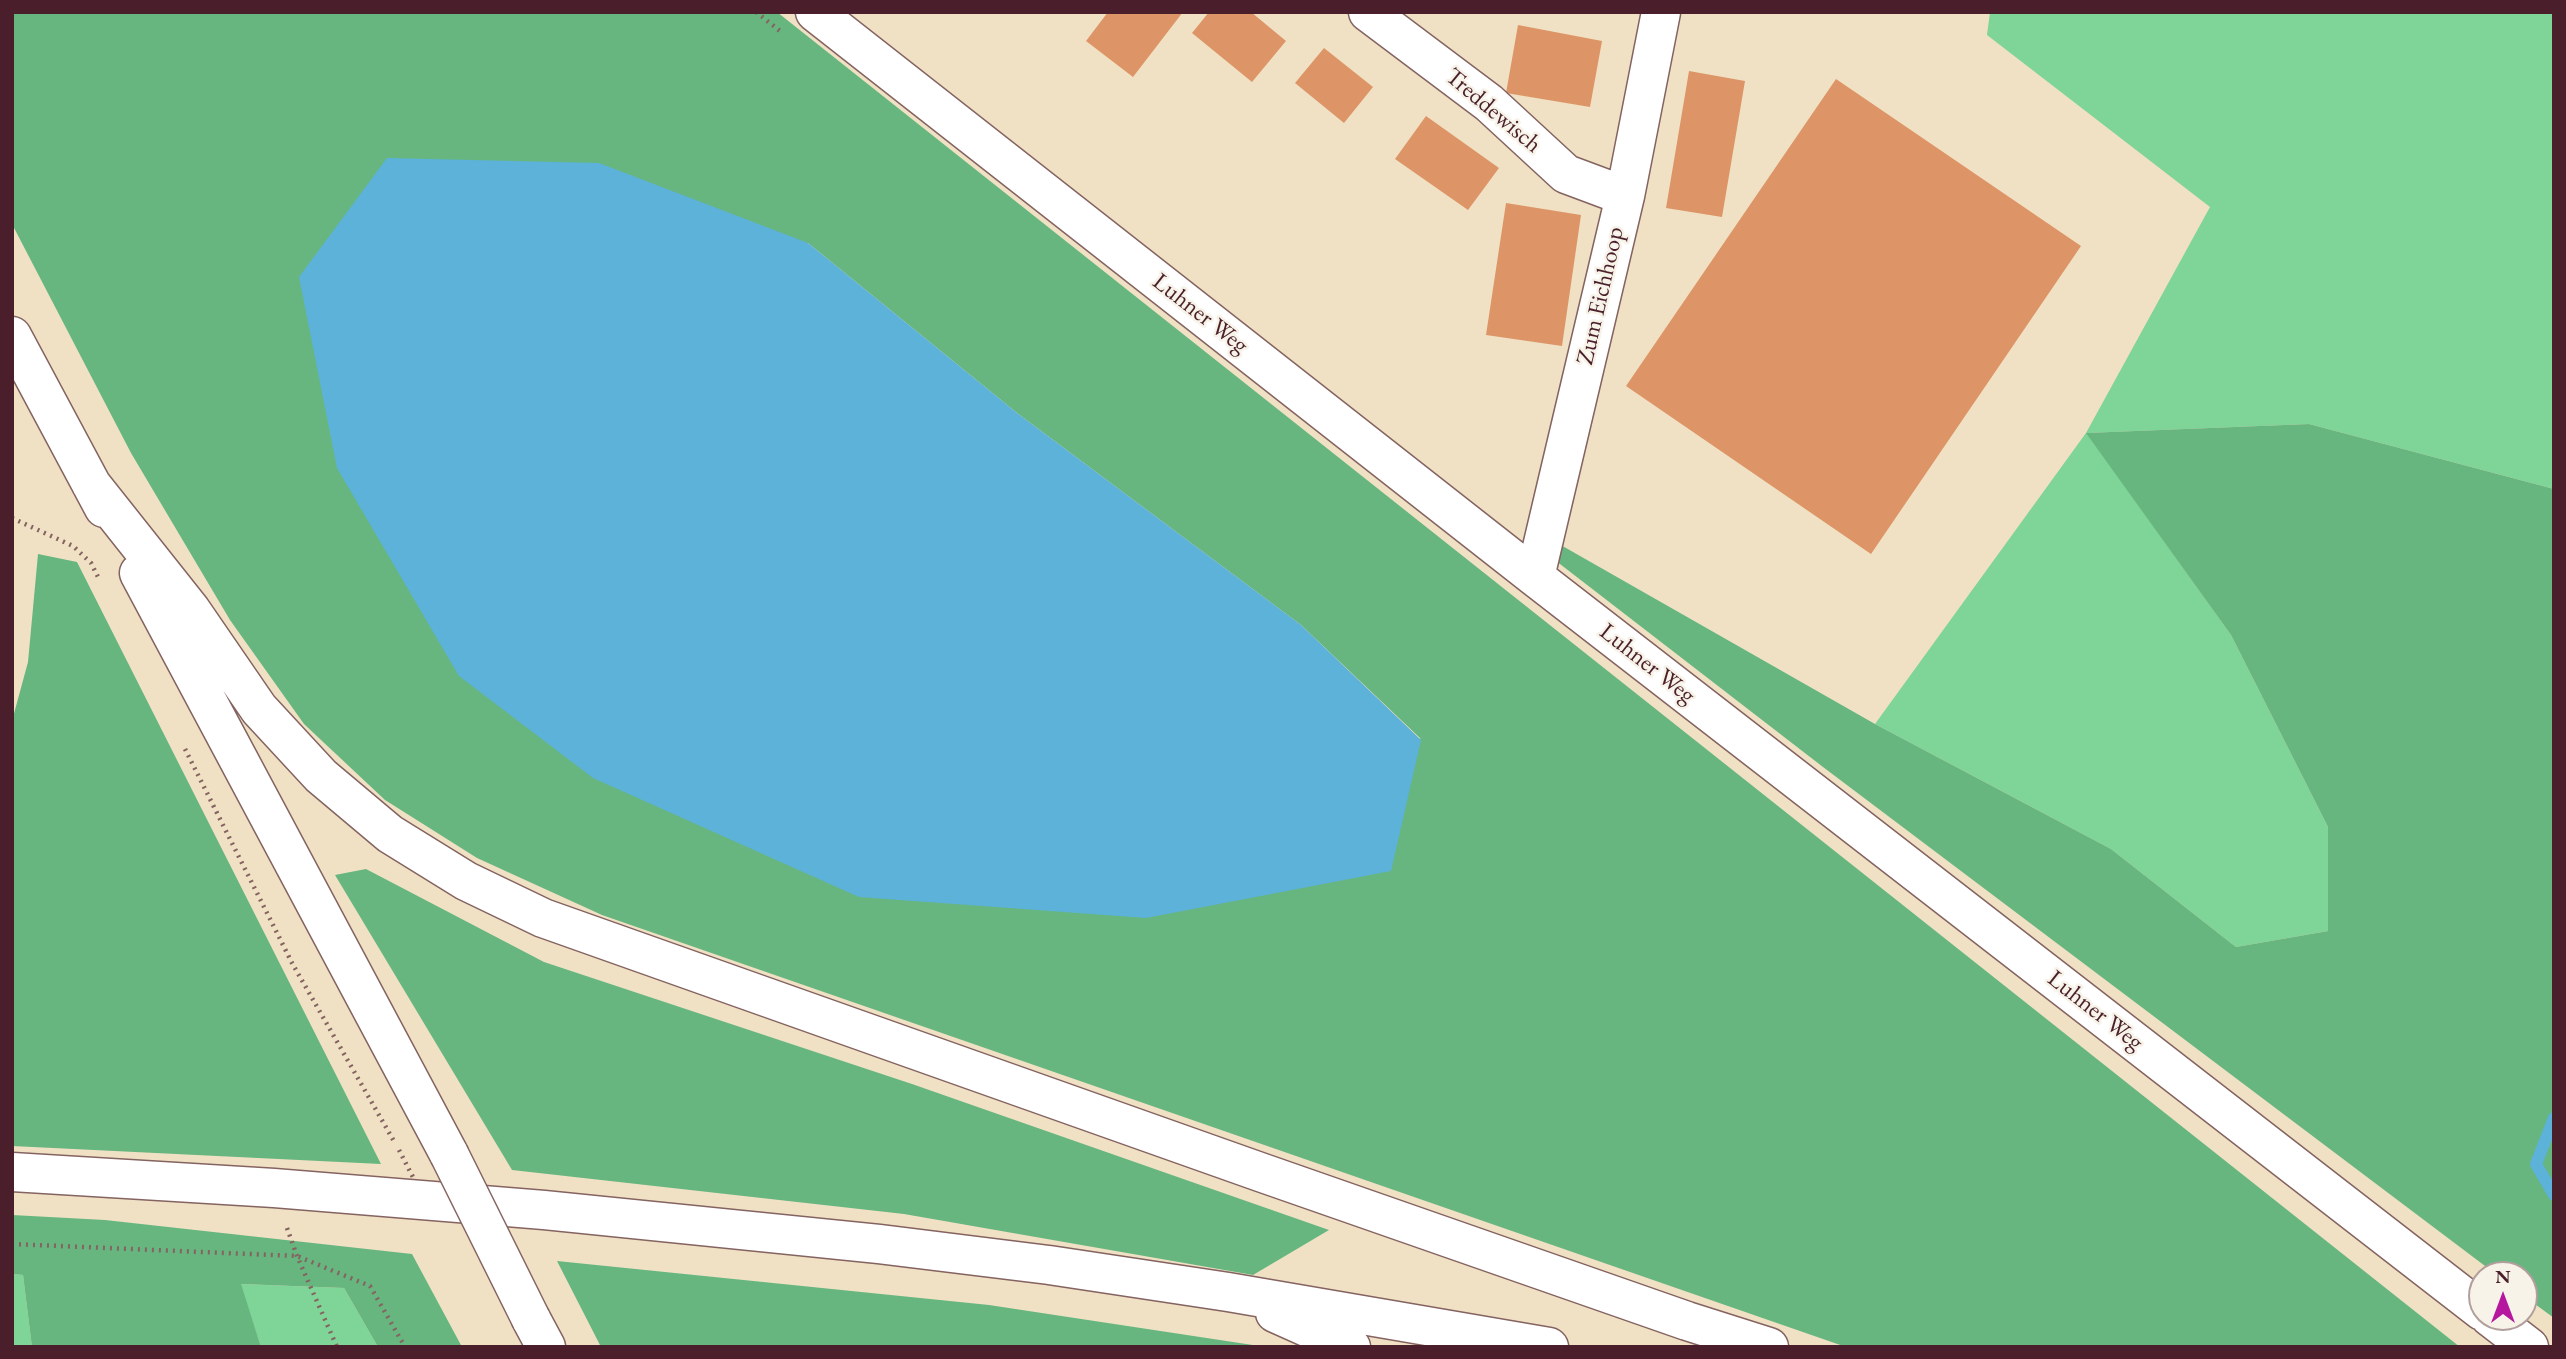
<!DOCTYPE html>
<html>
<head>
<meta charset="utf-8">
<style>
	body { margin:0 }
	#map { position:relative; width:2566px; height:1359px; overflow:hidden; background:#f0e1c4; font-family:"EB Garamond",serif }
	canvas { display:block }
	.frame { position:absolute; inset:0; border:14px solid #4a1f2b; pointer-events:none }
	.north { position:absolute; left:2468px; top:1261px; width:70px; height:70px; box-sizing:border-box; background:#f7f3e8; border:2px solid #b29e9c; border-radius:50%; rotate:0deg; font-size:19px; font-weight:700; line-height:28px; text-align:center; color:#4a1f2b }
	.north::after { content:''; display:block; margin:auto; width:24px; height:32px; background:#b5179e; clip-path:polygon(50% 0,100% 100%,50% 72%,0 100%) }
</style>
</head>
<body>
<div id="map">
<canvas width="2566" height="1359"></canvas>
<div class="frame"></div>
<div class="north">N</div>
</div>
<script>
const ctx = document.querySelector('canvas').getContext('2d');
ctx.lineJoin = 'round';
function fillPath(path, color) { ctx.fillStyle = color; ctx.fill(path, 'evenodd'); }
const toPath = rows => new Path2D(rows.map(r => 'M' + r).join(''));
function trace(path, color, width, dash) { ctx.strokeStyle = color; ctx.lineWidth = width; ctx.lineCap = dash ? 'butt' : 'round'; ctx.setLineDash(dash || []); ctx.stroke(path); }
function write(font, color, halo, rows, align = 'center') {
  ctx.font = font + ' "EB Garamond",serif'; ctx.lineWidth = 5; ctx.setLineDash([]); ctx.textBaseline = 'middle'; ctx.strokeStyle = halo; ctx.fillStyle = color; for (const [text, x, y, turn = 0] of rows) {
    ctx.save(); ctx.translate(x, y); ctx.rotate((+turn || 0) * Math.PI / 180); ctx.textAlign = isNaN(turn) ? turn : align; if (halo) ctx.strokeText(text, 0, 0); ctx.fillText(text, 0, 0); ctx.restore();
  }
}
const green = toPath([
	[1990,12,2554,12,2554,489,2309,424,2087,433,2231,635,2328,827,2328,931,2236,947,2111,849,1875,724,2086,433,2210,207,1987,35],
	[12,1274,23,1275,32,1347,12,1347],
	[240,1284,344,1288,378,1347,261,1347]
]);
const forest = toPath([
	[12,12,777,12,2460,1347,1846,1347,602,915,477,858,385,800,304,724,230,620,131,453,12,224],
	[808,243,1017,413,1301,625,1421,739,337,468],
	[2309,424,2554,489,2554,1318,2524,1296,2524,1275,2497,1275,1823,767,1547,554,1552,540,1875,724,2111,849,2236,947,2328,931,2328,827,2231,635,2086,433],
	[38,554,77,562,381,1164,12,1146,12,721,28,662],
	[366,869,544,962,912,1084,1329,1230,1253,1275,904,1214,512,1170,335,875],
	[12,1215,105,1220,412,1254,462,1347,378,1347,344,1288,241,1284,261,1347,32,1347,23,1275,12,1274],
	[557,1261,989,1305,1266,1347,601,1347]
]);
const water = toPath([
	[387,158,599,163,808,243,1017,413,1301,625,1421,740,1391,871,1146,918,859,897,593,778,459,676,337,468,299,277]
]);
const stream = toPath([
	[2554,1118,2536,1164,2554,1195]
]);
const building = toPath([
	[1108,12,1183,12,1133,77,1086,41],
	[1209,12,1251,12,1286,41,1252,82,1192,33],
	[1518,25,1602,41,1590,107,1506,93],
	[1324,48,1373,87,1344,123,1295,83],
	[1689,71,1745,81,1722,217,1666,208],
	[1836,79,2081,246,1871,554,1626,386],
	[1426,116,1499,168,1468,210,1395,159],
	[1506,203,1581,215,1562,346,1486,335]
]);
const path = toPath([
	[756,12,780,31],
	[12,518,73,546,91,563,99,579],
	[185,749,292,963,395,1143],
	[287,1228,297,1256,337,1347],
	[12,1244,297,1256,370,1286,405,1347]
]);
const minor = toPath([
	[815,12,1535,577,2482,1311],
	[1368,12,1489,103,1566,174,1625,196],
	[1535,577,1625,196,1661,12],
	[2490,1317,2529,1347]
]);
const major = toPath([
	[12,336,104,508],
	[91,484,191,610,259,709,321,776,390,834,466,881,543,918,1260,1172,1687,1321,1769,1347],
	[139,573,449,1154],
	[12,1172,274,1188,544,1210,879,1244,1049,1265,1228,1292,1549,1347],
	[1275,1313,1351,1347],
	[531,1319,546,1347]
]);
const pathBridge = toPath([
	[399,1150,415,1181]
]);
const majorBridge = toPath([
	[449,1154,531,1319]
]);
const streetNames = [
	["Treddewisch",1493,111,40],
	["Zum Eichhoop",1601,296,-77],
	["Luhner Weg",1200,314,38],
	["Luhner Weg",1647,664,38],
	["Luhner Weg",2095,1011,38]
];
fillPath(green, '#7fd497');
fillPath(forest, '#67b680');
fillPath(water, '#5cb2d8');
trace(stream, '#5cb2d8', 12);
fillPath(building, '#dd9567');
trace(minor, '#846361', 41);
trace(major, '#846361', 41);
trace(path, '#846361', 4.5, [2, 5]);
trace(minor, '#fff', 38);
trace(major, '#fff', 38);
trace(majorBridge, '#846361', 41, []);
trace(pathBridge, '#846361', 4.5, [2, 5]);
trace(majorBridge, '#fff', 38);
write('24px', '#4a1f2b', '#f7f3e8', streetNames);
</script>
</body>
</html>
